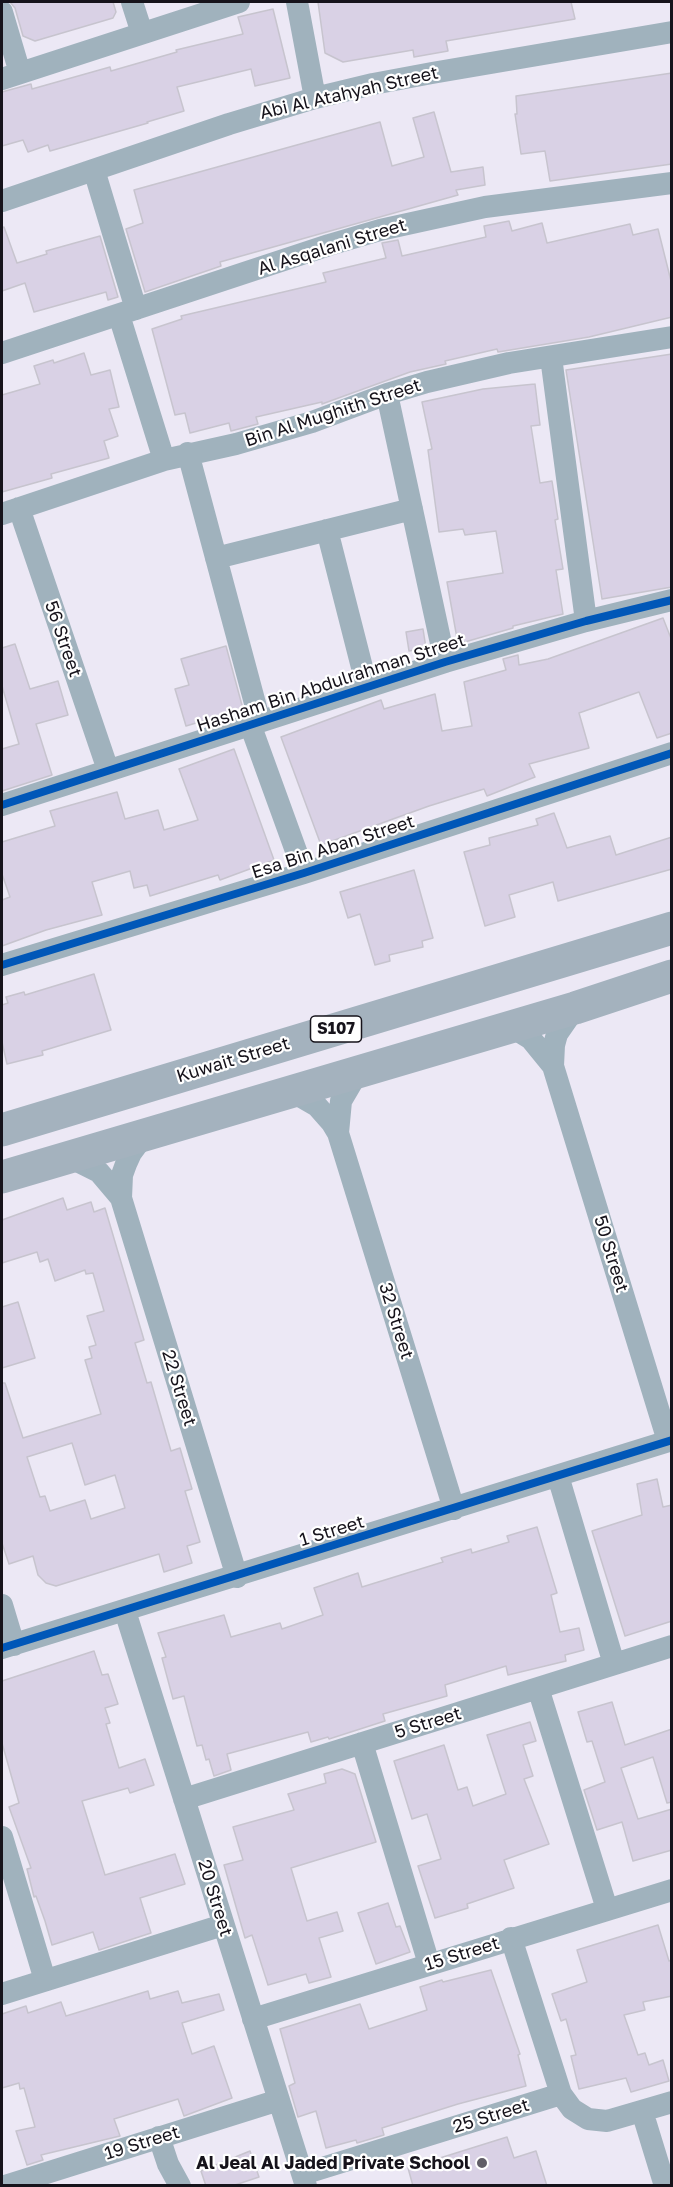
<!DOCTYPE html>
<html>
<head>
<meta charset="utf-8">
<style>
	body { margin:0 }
	#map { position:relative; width:673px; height:2187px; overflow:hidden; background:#ece8f5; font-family:"Golos Text",sans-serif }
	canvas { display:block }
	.frame { position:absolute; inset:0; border:3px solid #16131b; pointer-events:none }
</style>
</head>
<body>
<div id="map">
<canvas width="673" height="2187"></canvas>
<div class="frame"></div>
</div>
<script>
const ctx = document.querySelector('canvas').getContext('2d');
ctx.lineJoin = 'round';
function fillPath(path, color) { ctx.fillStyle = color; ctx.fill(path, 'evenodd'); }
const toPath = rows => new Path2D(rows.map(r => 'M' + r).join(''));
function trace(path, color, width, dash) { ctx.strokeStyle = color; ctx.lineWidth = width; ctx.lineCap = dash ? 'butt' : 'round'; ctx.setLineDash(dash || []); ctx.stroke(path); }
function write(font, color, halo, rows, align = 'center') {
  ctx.font = font + ' "Golos Text",sans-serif'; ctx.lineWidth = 4.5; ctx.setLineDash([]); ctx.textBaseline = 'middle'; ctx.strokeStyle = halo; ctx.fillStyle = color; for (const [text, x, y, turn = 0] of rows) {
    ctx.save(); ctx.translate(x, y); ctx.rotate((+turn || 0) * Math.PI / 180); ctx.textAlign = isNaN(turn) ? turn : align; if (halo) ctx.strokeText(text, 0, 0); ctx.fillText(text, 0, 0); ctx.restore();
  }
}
const building = toPath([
	[10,2,113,2,116,12,113,18,35,41,23,36,15,8,10,2],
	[318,2,571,2,575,19,446,41,448,51,414,57,413,50,343,62,325,53,318,2],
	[273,9,290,78,255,86,251,69,177,87,184,111,147,122,148,123,50,151,48,145,28,152,23,140,2,146,2,92,31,84,32,89,110,67,111,71,177,52,176,50,243,34,238,17,273,9],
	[672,73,672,164,550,181,545,151,521,154,515,114,517,114,516,96,672,73],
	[434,112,451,172,483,167,485,185,456,190,458,195,220,262,221,266,145,292,126,229,143,223,134,190,380,122,392,166,424,157,413,118,434,112],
	[509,221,512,231,542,223,547,243,630,224,633,235,658,229,672,285,672,317,589,337,498,352,497,349,445,361,446,364,410,372,322,404,322,402,256,417,258,424,231,431,229,423,190,433,185,413,175,415,152,329,182,319,181,316,326,282,323,273,386,258,382,243,398,240,402,256,486,237,484,226,509,221],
	[4,227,17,263,47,254,46,251,100,236,118,297,108,300,106,292,34,312,25,283,2,291,2,228,4,227],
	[84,353,91,375,110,370,119,407,109,409,118,436,104,441,109,458,51,474,52,478,2,492,2,395,40,384,34,366,53,360,54,363,84,353],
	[672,354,672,587,602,599,566,370,672,354],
	[535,384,540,425,531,426,540,483,552,481,558,519,555,520,563,569,556,570,563,614,513,626,513,628,458,644,447,582,503,573,496,531,465,535,463,529,439,532,428,450,432,449,422,402,483,389,535,384],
	[663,618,672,641,672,733,657,738,639,692,579,713,589,748,529,764,535,777,487,796,484,789,429,806,321,845,281,737,381,700,384,709,435,694,442,731,472,726,464,682,506,670,503,659,518,655,519,665,548,659,663,618],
	[423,629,426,648,409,651,406,632,423,629],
	[15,644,30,689,58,681,68,715,36,724,52,775,2,791,2,749,19,744,2,686,2,648,15,644],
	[226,646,243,709,186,726,175,689,189,685,181,659,226,646],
	[234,749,274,860,220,880,218,875,150,896,147,885,134,888,130,871,92,882,102,915,46,930,2,946,2,900,10,897,2,874,2,842,55,826,50,811,117,792,125,819,158,810,164,830,198,820,179,769,234,749],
	[554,813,567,848,610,836,616,855,672,837,672,869,558,901,553,882,509,895,515,917,485,926,464,852,490,845,489,838,538,825,536,819,554,813],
	[414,870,433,938,422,941,423,947,389,955,390,961,375,965,360,914,348,918,340,892,414,870],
	[94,974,111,1030,42,1051,43,1055,7,1064,2,1042,2,1005,8,1003,6,997,24,992,25,995,94,974],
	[63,1198,67,1210,91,1202,94,1212,105,1208,144,1340,135,1343,147,1383,151,1382,171,1451,180,1448,192,1489,185,1491,200,1542,187,1546,192,1563,164,1572,159,1554,56,1586,46,1583,38,1575,33,1556,9,1564,2,1543,2,1383,5,1383,23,1438,101,1414,85,1360,92,1358,89,1347,96,1345,87,1316,104,1311,93,1273,86,1274,85,1270,55,1281,48,1259,40,1262,37,1252,2,1263,2,1220,63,1198],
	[72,1443,85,1485,115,1475,125,1508,91,1519,85,1500,50,1511,45,1496,40,1497,27,1457,72,1443],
	[18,1302,35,1358,2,1368,2,1307,18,1302],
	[657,1479,663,1507,672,1505,672,1621,625,1636,592,1531,642,1515,637,1484,657,1479],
	[537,1527,557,1593,551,1595,560,1632,579,1628,584,1650,565,1655,566,1661,508,1675,506,1666,445,1685,447,1696,383,1714,385,1721,329,1739,328,1737,311,1742,308,1732,227,1754,231,1770,214,1776,209,1759,206,1760,202,1745,197,1746,184,1696,173,1699,162,1658,166,1657,158,1633,224,1615,231,1637,280,1623,282,1629,323,1615,314,1588,358,1573,362,1587,443,1562,441,1558,471,1549,472,1553,509,1542,507,1536,537,1527],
	[94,1651,102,1675,108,1674,118,1704,105,1708,110,1723,106,1724,119,1768,145,1759,154,1785,130,1793,128,1788,82,1801,105,1875,175,1854,185,1884,140,1898,151,1933,99,1950,93,1932,52,1945,45,1921,36,1896,34,1897,27,1869,31,1868,9,1807,19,1803,2,1743,2,1681,94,1651],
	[612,1702,625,1745,672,1729,672,1802,667,1803,653,1757,621,1768,638,1819,672,1809,672,1850,633,1861,622,1822,597,1830,584,1790,605,1782,592,1741,587,1742,578,1712,612,1702],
	[530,1722,536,1741,523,1745,533,1776,524,1779,549,1844,504,1860,514,1888,467,1904,468,1908,435,1918,418,1866,441,1859,427,1814,412,1819,394,1761,444,1745,458,1790,467,1787,473,1806,506,1794,487,1735,530,1722],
	[342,1769,355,1774,376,1842,291,1868,307,1921,337,1912,343,1931,319,1938,331,1977,309,1983,306,1974,268,1985,252,1935,245,1938,224,1865,243,1860,233,1827,294,1810,288,1794,326,1783,324,1774,342,1769],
	[388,1903,396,1927,400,1926,410,1952,376,1964,358,1913,388,1903],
	[658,1925,669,1961,672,1960,672,1996,643,2002,645,2010,624,2015,638,2055,645,2053,649,2065,663,2060,669,2081,631,2092,626,2078,579,2089,571,2056,576,2055,566,2019,561,2021,552,1994,587,1982,577,1950,658,1925],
	[491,1970,520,2054,518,2055,526,2086,458,2104,382,2128,384,2135,357,2143,356,2140,326,2148,316,2111,298,2117,289,2086,295,2083,280,2029,360,2004,369,2029,427,2010,420,1987,442,1980,443,1982,491,1970],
	[148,1991,150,1999,178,1991,182,2003,219,1994,224,2010,182,2023,192,2054,214,2046,232,2098,184,2116,178,2099,114,2119,120,2136,41,2155,43,2160,27,2165,16,2131,35,2127,24,2088,20,2089,19,2083,2,2088,2,2014,26,2006,28,2013,61,2002,66,2016,148,1991],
	[507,2137,514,2158,536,2151,547,2186,413,2186,408,2168,507,2137],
	[250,2151,259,2177,232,2186,206,2186,201,2171,250,2151]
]);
const street = toPath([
	[132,2,142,33],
	[297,2,315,98],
	[2,12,20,73],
	[2,79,239,2],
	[94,170,136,309],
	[2,201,229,124,315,98,373,84,432,73,672,32],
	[119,315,164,460],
	[2,353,329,245,380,230,485,207,672,183],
	[551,357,586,621],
	[387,394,445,662],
	[188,453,260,722],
	[19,508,108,770],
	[2,514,164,460,236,444,312,422,387,394,427,382,509,363,672,337],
	[327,530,367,687],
	[216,558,412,509],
	[250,724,304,873],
	[2,805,445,662,586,621,672,600],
	[2,965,304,873,672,753],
	[510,1026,531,1039,553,1066,668,1441],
	[553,1066,554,1045,557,1034,575,1008],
	[287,1092,298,1095,317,1106,332,1123,338,1133,454,1509],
	[338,1133,341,1101,358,1072],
	[69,1157,99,1172,121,1198,237,1577],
	[121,1198,122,1175,126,1164,131,1153,145,1134],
	[558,1476,614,1664],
	[2,1605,14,1645],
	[125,1611,306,2186],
	[2,1648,672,1440],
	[538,1688,607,1909],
	[362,1743,429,1964],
	[184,1799,672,1646],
	[2,1837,45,1980],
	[511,1938,561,2094,572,2109,588,2119,607,2121,672,2102],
	[2,1994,223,1925],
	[253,2019,672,1890],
	[642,2111,665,2186],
	[159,2137,168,2164,180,2186],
	[303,2174,561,2094],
	[5,2186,279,2100]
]);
const primary = toPath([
	[2,1130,672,928],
	[2,1177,575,1008,672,976]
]);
const cycleway = toPath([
	[2,805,445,662,586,621,672,600],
	[2,965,304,873,672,753],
	[2,1648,672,1440]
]);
const markers = [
	[482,2163,6,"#615e67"]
];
const shields = [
	[336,1029,51]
];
const shieldNames = [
	["S107",336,1029]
];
const streetNames = [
	["Abi Al Atahyah Street",349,93,-13],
	["Al Asqalani Street",332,247,-17],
	["Bin Al Mughith Street",333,413,-18],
	["56 Street",63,639,71],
	["Hasham Bin Abdulrahman Street",331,683,-18],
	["Esa Bin Aban Street",333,847,-18],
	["Kuwait Street",233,1060,-17],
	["50 Street",611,1254,73],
	["32 Street",396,1321,73],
	["22 Street",179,1388,73],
	["1 Street",332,1531,-17],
	["5 Street",428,1723,-17],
	["20 Street",215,1898,73],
	["15 Street",462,1954,-17],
	["25 Street",491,2116,-17],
	["19 Street",142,2143,-17]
];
const poiNames = [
	["Al Jeal Al Jaded Private School",470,2163]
];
fillPath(building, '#d9d1e5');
trace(building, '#c7c4ce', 1.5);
trace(street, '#a0b2bd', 22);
trace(primary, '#a4b2be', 33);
trace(cycleway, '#0057b8', 8);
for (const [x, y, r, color] of markers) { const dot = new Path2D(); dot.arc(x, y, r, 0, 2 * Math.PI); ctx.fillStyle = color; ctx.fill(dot); trace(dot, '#fff', 2); }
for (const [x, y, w] of shields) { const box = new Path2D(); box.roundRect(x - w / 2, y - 13, w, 26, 4.5); ctx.fillStyle = '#fff'; ctx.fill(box); trace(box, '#16131b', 1.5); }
write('bold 16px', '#16131b', null, shieldNames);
write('18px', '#16131b', '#fff', streetNames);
write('bold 18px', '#16131b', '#fff', poiNames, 'right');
</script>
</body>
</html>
